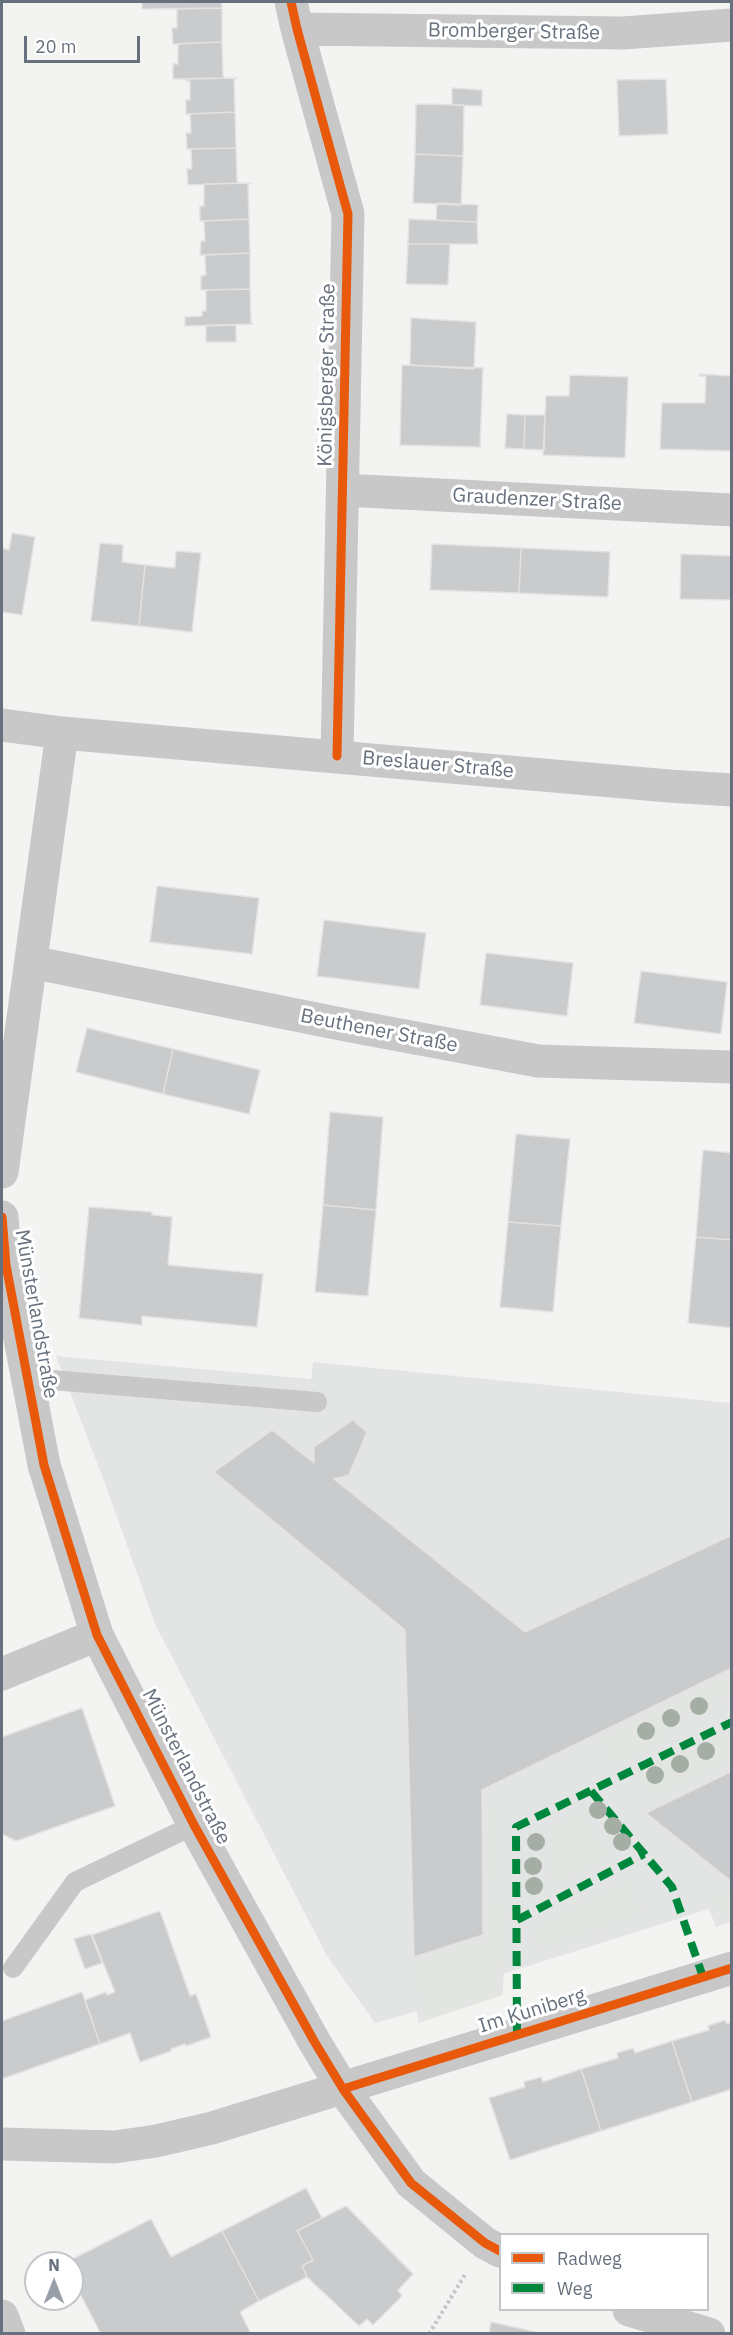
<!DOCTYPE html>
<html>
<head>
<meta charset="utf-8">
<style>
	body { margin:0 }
	#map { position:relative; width:733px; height:2335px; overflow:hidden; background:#f3f3f2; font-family:"IBM Plex Sans",sans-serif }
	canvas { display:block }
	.frame { position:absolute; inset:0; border:3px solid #67717e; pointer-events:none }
	.legend { position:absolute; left:499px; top:2233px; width:210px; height:78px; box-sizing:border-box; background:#fff; border:2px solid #c2c6cb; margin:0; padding:8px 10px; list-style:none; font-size:18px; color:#67717e }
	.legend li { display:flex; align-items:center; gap:12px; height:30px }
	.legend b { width:30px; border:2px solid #c2c6cb }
	.north { position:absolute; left:24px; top:2251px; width:60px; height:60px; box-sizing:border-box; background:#fff; border:2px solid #c2c6cb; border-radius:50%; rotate:0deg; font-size:16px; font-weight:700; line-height:24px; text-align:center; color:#67717e }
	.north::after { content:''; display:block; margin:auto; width:21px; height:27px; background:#989ea7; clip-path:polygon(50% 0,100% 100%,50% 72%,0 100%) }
	.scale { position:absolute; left:24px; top:36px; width:116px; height:27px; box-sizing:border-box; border:3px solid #67717e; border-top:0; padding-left:8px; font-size:18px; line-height:21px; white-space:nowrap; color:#67717e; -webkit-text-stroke:4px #fff; paint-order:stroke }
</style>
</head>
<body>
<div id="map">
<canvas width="733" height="2335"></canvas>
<div class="frame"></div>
<ul class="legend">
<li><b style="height:8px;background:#e8590c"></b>Radweg</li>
<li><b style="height:8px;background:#00873e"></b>Weg</li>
</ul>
<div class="north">N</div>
<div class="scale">20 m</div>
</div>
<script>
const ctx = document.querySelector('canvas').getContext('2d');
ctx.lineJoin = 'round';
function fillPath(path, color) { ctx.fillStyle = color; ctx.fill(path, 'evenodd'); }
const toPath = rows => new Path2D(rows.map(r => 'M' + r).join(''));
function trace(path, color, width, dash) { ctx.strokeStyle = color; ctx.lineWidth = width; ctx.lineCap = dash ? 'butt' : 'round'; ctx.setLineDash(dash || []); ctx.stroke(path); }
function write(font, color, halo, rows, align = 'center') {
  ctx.font = font + ' "IBM Plex Sans",sans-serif'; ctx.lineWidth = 6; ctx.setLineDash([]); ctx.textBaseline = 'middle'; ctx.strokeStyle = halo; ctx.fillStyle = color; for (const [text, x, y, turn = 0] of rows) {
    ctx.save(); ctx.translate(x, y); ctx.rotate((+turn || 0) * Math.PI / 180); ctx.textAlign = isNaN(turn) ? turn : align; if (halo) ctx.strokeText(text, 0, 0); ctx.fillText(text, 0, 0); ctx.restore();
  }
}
const built = toPath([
	[56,1356,311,1379,313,1362,731,1403,731,1922,716,1927,709,1909,500,1975,497,1989,375,2023,327,1956,155,1624,106,1486]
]);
const green = toPath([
	[731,1668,731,1698,670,1727,676,1739,612,1769,595,1735],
	[731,1725,731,1764,655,1802,625,1777],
	[501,1782,503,1789,501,1795,491,1796,492,1804,503,1804,503,1885,483,1884,482,1790],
	[581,1807,616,1858,550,1889,552,1823],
	[636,1872,641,1918,535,1952,536,1921],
	[722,1889,731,1891,731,1921,725,1923,710,1907,708,1901,714,1893],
	[483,1898,505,1898,503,1995,418,2023,414,1957,483,1935]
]);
const building = toPath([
	[142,2,221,2,222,8,142,9,142,2],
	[222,8,222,42,173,44,172,28,177,28,177,9,222,8],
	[222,42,223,76,226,78,173,79,173,64,178,64,178,44,222,42],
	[237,78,234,79,235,112,186,114,186,100,190,100,190,81,186,81,186,79,237,78],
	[666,79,668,134,619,136,617,80,666,79],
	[452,88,482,90,482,106,452,105,452,88],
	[416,104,464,105,463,156,415,154,416,104],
	[235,112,236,148,187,149,186,133,191,133,190,114,235,112],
	[236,148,237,181,239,183,188,185,187,169,192,169,191,149,236,148],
	[415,154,463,156,461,205,413,203,415,154],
	[251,183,248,185,249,219,200,221,200,206,204,206,204,184,251,183],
	[437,203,478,205,477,222,436,220,437,203],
	[249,219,250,253,200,255,201,241,205,241,204,221,249,219],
	[409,219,477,222,478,244,408,244,409,219],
	[408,244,450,244,448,285,406,284,408,244],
	[250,253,250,289,201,290,201,276,206,275,205,255,250,253],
	[250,289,251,322,253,324,185,326,185,317,202,316,202,311,206,311,206,290,250,289],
	[411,318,476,322,474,369,410,365,411,318],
	[236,325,236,342,206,342,206,326,236,325],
	[402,365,483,368,480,447,400,445,402,365],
	[699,374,732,376,732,451,660,449,662,403,705,403,706,376,699,376,699,374],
	[570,375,628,377,625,458,543,455,546,396,569,396,570,375],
	[507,414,525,415,524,449,505,448,507,414],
	[525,415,545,415,544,450,524,449,525,415],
	[12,533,35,537,22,615,2,612,2,548,9,550,12,533],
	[100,543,123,545,122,562,145,565,139,626,91,621,100,543],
	[432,544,521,548,519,593,430,590,432,544],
	[521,548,610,552,608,597,519,593,521,548],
	[176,551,201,553,192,632,139,626,145,565,175,568,176,551],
	[681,554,732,556,732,600,680,599,681,554],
	[157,886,259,898,252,954,150,942,157,886],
	[324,920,426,933,419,989,317,976,324,920],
	[486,953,573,963,567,1016,480,1005,486,953],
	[641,971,727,982,721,1034,634,1023,641,971],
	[87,1028,173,1049,163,1094,76,1072,87,1028],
	[173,1049,260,1070,249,1114,163,1094,173,1049],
	[330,1112,383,1117,376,1210,323,1205,330,1112],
	[516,1134,570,1139,561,1226,508,1222,516,1134],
	[703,1150,732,1153,732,1240,696,1237,703,1150],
	[323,1205,376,1210,368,1296,315,1292,323,1205],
	[89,1207,152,1212,152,1215,172,1217,168,1265,263,1274,257,1327,142,1316,142,1325,79,1318,89,1207],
	[508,1222,561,1226,553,1312,500,1307,508,1222],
	[696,1237,732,1240,732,1328,688,1323,696,1237],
	[353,1420,367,1432,349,1475,334,1479,525,1632,732,1535,732,1668,482,1790,483,1935,414,1957,405,1630,214,1472,272,1430,314,1463,314,1447,353,1420],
	[82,1708,115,1806,16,1841,2,1834,2,1737,82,1708],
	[732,1771,732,1882,646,1813,732,1771],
	[160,1911,190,1996,196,1994,211,2037,186,2046,185,2044,171,2049,171,2051,140,2062,130,2033,100,2044,85,2000,106,1992,107,1995,115,1992,92,1935,160,1911],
	[91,1934,102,1963,85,1969,74,1939,91,1934],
	[82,1992,100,2044,2,2079,2,2021,82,1992],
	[725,2020,727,2024,732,2022,732,2089,692,2102,672,2041,709,2030,708,2026,725,2020],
	[672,2041,692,2102,601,2131,581,2069,618,2058,617,2053,633,2048,635,2053,672,2041],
	[581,2069,601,2131,510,2160,489,2098,525,2087,524,2082,541,2077,543,2082,581,2069],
	[306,2188,322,2218,297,2231,313,2260,302,2266,307,2277,259,2301,222,2231,306,2188],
	[346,2206,413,2274,398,2290,402,2296,373,2325,367,2319,359,2326,307,2277,302,2266,313,2260,297,2231,346,2206],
	[151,2219,171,2257,222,2231,259,2301,240,2312,251,2334,101,2334,72,2278,72,2263,65,2263,151,2219],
	[491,2322,545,2334,489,2334,491,2322]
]);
const path = toPath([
	[429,2334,466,2273]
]);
const lane = toPath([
	[28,1378,317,1402],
	[13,1968,75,1882,194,1825]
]);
const street = toPath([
	[291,2,297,29,348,214,337,756],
	[297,29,623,33,732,25],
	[343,490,732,510],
	[2,725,62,733,669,786,732,790],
	[31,962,346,1025,538,1061,732,1067],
	[2,1172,62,733],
	[2,1217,6,1265,44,1465,97,1635,194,1825,314,2041,343,2089,411,2183,485,2243,500,2251],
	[2,1674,97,1635],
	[2,2144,115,2147,156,2141,212,2128,732,1968],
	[629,2310,709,2334],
	[2,2316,9,2334]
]);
const quiet = toPath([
	[591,1791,672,1887,703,1977],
	[517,1920,644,1854],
	[517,2035,516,1827,732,1722]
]);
const cycleway = toPath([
	[291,2,297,29,348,214,337,756],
	[2,1217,6,1265,44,1465,97,1635,194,1825,314,2041,343,2089,411,2183,485,2243,500,2251],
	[343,2089,732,1968]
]);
const trees = [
	[699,1706],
	[671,1718],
	[646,1731],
	[706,1751],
	[680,1764],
	[655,1775],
	[598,1810],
	[613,1826],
	[536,1842],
	[622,1842],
	[533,1866],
	[534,1886]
];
const streetNames = [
	["Bromberger Straße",514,32,1],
	["Königsberger Straße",327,375,-89],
	["Graudenzer Straße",537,500,3],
	["Breslauer Straße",438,765,5],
	["Beuthener Straße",379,1031,11],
	["Münsterlandstraße",36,1314,80],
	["Münsterlandstraße",186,1767,63],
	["Im Kuniberg",532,2011,-17]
];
fillPath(built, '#e3e5e4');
fillPath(green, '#e2e5e1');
fillPath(building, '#cacbcc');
trace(building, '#e2e2e2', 1.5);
trace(path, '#c5c6c7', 4, [3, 3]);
trace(lane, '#c8c8c9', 20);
trace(street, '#c8c8c9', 33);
trace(quiet, '#00873e', 8, [15, 8]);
trace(cycleway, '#e8590c', 9);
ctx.fillStyle = '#a5aea4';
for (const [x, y] of trees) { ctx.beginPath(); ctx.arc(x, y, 9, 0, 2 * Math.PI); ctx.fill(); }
write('20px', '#67717e', '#fff', streetNames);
</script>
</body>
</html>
